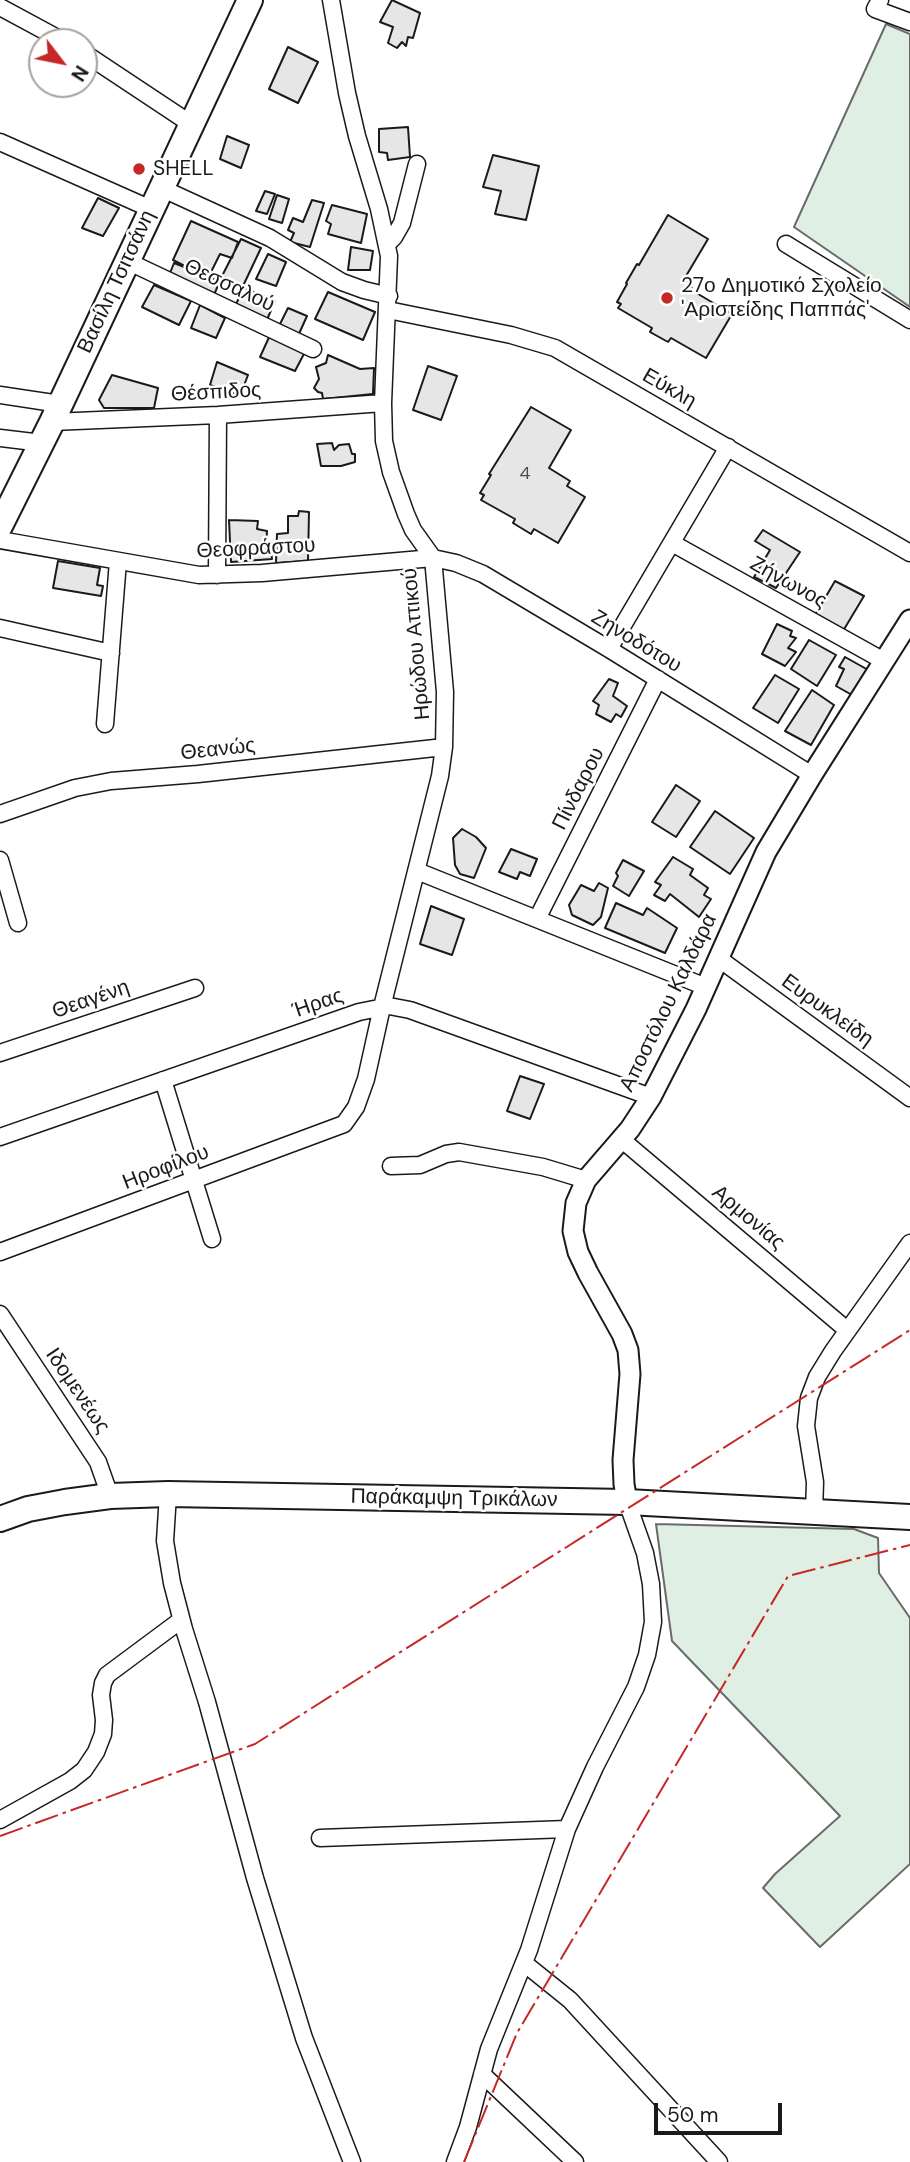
<!DOCTYPE html>
<html>
<head>
<meta charset="utf-8">
<style>
	body { margin:0 }
	#map { position:relative; width:910px; height:2162px; overflow:hidden; background:#fff; font-family:"DM Sans",sans-serif }
	canvas { display:block }
	.north { position:absolute; left:28px; top:28px; width:70px; height:70px; box-sizing:border-box; background:#fff; border:2px solid #a3a3a3; border-radius:50%; rotate:122deg; font-size:19px; font-weight:700; line-height:28px; text-align:center; color:#1a1a1a }
	.north::after { content:''; display:block; margin:auto; width:24px; height:32px; background:#c62828; clip-path:polygon(50% 0,100% 100%,50% 72%,0 100%) }
	.scale { position:absolute; left:654px; top:2103px; width:128px; height:32px; box-sizing:border-box; border:4px solid #1a1a1a; border-top:0; padding-left:9px; font-size:21px; line-height:24px; white-space:nowrap; color:#1a1a1a; -webkit-text-stroke:5px #fff; paint-order:stroke }
</style>
</head>
<body>
<div id="map">
<canvas width="910" height="2162"></canvas>
<div class="north">N</div>
<div class="scale">50 m</div>
</div>
<script>
const ctx = document.querySelector('canvas').getContext('2d');
ctx.lineJoin = 'round';
function fillPath(path, color) { ctx.fillStyle = color; ctx.fill(path, 'evenodd'); }
const toPath = rows => new Path2D(rows.map(r => 'M' + r).join(''));
function trace(path, color, width, dash) { ctx.strokeStyle = color; ctx.lineWidth = width; ctx.lineCap = dash ? 'butt' : 'round'; ctx.setLineDash(dash || []); ctx.stroke(path); }
function write(font, color, halo, rows, align = 'center') {
  ctx.font = font + ' "DM Sans",sans-serif'; ctx.lineWidth = 5; ctx.setLineDash([]); ctx.textBaseline = 'middle'; ctx.strokeStyle = halo; ctx.fillStyle = color; for (const [text, x, y, turn = 0] of rows) {
    ctx.save(); ctx.translate(x, y); ctx.rotate((+turn || 0) * Math.PI / 180); ctx.textAlign = isNaN(turn) ? turn : align; if (halo) ctx.strokeText(text, 0, 0); ctx.fillText(text, 0, 0); ctx.restore();
  }
}
const green = toPath([
	[886,24,910,34,910,307,794,227,886,24],
	[656,1524,854,1529,878,1538,879,1573,910,1618,910,1864,820,1947,763,1888,775,1874,840,1816,672,1641,656,1524]
]);
const building = toPath([
	[392,0,420,13,413,38,408,37,406,46,402,42,397,48,388,43,393,27,380,22,392,0],
	[288,47,318,62,298,103,269,89,288,47],
	[408,127,410,157,388,160,387,153,379,152,379,129,408,127],
	[227,136,249,145,241,168,220,159,227,136],
	[493,155,539,166,526,220,495,214,501,191,483,187,493,155],
	[265,191,275,194,267,214,256,211,265,191],
	[277,195,289,199,282,223,269,219,277,195],
	[98,198,119,208,103,236,82,228,98,198],
	[312,200,324,203,310,247,290,242,294,233,288,230,293,218,303,222,312,200],
	[332,205,367,214,361,243,328,234,331,224,326,221,332,205],
	[668,215,708,239,686,276,693,291,732,314,706,358,671,338,668,342,650,332,652,328,618,308,621,304,617,302,627,284,626,283,637,264,639,265,668,215],
	[191,221,238,242,232,258,220,254,208,278,173,260,191,221],
	[241,239,261,248,243,286,222,276,241,239],
	[351,247,373,251,370,270,348,270,351,247],
	[268,254,286,262,276,286,256,279,268,254],
	[174,263,220,281,213,297,168,278,174,263],
	[154,285,191,301,179,325,142,307,154,285],
	[244,288,275,301,266,322,234,308,244,288],
	[328,292,375,312,363,340,315,319,328,292],
	[200,305,225,318,216,338,191,328,200,305],
	[288,308,307,316,298,336,279,326,288,308],
	[271,333,306,350,295,371,260,357,271,333],
	[328,355,360,369,374,368,373,394,323,399,322,393,318,392,314,388,319,379,316,367,326,363,328,355],
	[217,362,248,375,240,396,210,385,217,362],
	[428,366,457,376,441,420,413,410,428,366],
	[112,375,158,388,154,408,104,408,99,400,112,375],
	[531,407,571,430,549,468,570,481,567,486,585,497,558,543,534,529,531,534,513,523,515,519,481,500,484,495,480,493,491,475,489,474,531,407],
	[332,443,334,450,339,445,349,444,352,454,355,454,355,462,341,466,321,466,317,444,332,443],
	[299,511,309,512,308,561,276,563,277,534,288,533,288,516,298,516,299,511],
	[229,520,258,521,257,529,267,531,266,551,271,550,272,559,231,562,229,520],
	[763,530,800,552,776,588,754,577,770,550,755,541,763,530],
	[58,561,100,568,97,585,103,586,101,596,53,588,58,561],
	[835,581,864,596,843,631,815,615,835,581],
	[777,624,792,631,790,636,796,638,788,648,796,652,785,666,762,654,777,624],
	[809,640,836,655,817,686,791,669,809,640],
	[845,657,870,671,852,695,836,686,844,669,839,667,845,657],
	[775,675,799,689,778,723,753,708,775,675],
	[609,679,618,683,613,696,627,706,621,717,616,714,611,722,596,714,599,705,593,701,609,679],
	[812,690,834,705,811,745,785,731,812,690],
	[676,785,700,801,676,837,652,822,676,785],
	[715,811,754,838,730,874,690,847,715,811],
	[462,829,476,837,486,848,474,878,460,874,455,865,453,838,462,829],
	[511,849,537,859,530,876,520,872,517,879,499,872,511,849],
	[673,857,693,869,690,875,708,888,704,895,711,899,699,917,670,894,665,901,654,895,661,885,655,882,673,857],
	[623,860,644,871,629,896,613,886,618,876,616,873,623,860],
	[599,883,608,888,601,917,593,925,572,915,569,905,581,885,594,891,599,883],
	[616,903,643,915,647,908,677,928,665,953,605,928,616,903],
	[431,906,464,919,452,955,420,944,431,906],
	[520,1076,544,1084,530,1119,507,1111,520,1076]
]);
const minor = toPath([
	[880,0,875,9,910,22],
	[0,7,65,42],
	[84,53,191,124],
	[0,142,151,209],
	[161,188,270,238,342,282,364,290,389,296],
	[387,244,394,237,402,223,417,164],
	[786,244,910,320],
	[127,261,313,349],
	[388,310,511,335,555,348,910,553],
	[0,395,60,404],
	[52,422,218,415,383,403],
	[0,438,42,443],
	[0,540,199,575,262,573,433,558,456,563,483,574,609,649,812,775],
	[672,543,884,661],
	[217,575,218,415],
	[0,628,111,653],
	[609,649,728,447],
	[105,724,118,561],
	[0,814,75,788,111,781,198,774,444,747],
	[0,860,18,923],
	[417,871,706,987],
	[537,919,658,679],
	[718,958,910,1098],
	[0,1053,195,988],
	[163,1080,212,1239],
	[0,1137,359,1012,389,1006,410,1010,651,1097],
	[621,1139,847,1330],
	[391,1166,420,1165,446,1154,459,1152,543,1167,586,1180],
	[0,1252,344,1124,356,1107,366,1079,382,1007,440,776,444,747,445,692,433,558,413,530,406,514,391,472,384,441,383,403,389,256,379,209,357,136,347,93,331,0],
	[0,1314,98,1462,110,1496],
	[168,1494,165,1541,172,1583,184,1629,207,1702,255,1878,304,2038,352,2162],
	[814,1512,815,1482,806,1426,809,1398,817,1377,833,1351,910,1243],
	[0,1820,70,1781,84,1770,96,1752,103,1734,104,1720,101,1695,103,1683,107,1675,181,1620],
	[320,1838,567,1829],
	[524,1963,570,2000,719,2162],
	[482,2074,575,2162],
	[455,2162,468,2127,489,2049,529,1950,567,1829,595,1767,636,1687,647,1655,653,1622,651,1584,645,1553,627,1502]
]);
const tertiary = toPath([
	[627,1502,624,1484,623,1460,630,1374,628,1350,622,1334,588,1273,578,1252,573,1231,576,1203,586,1180,630,1129,651,1097,696,1009,766,852,812,775,910,620]
]);
const primary = toPath([
	[0,526,52,422,250,0],
	[0,1519,28,1509,65,1502,110,1496,168,1494,627,1502,910,1517]
]);
const power = toPath([
	[0,1836,255,1744,910,1330],
	[464,2162,517,2033,788,1576,910,1545]
]);
const markers = [
	[139,169,7,"#c62828"],
	[667,298,7,"#c62828"]
];
const numberNames = [
	["4",525,474]
];
const poiNames = [
	["SHELL",153,169],
	["27ο Δημοτικό Σχολείο",681,286],
	["'Αριστείδης Παππάς'",681,310]
];
const streetNames = [
	["Βασίλη Τσιτσάνη",117,282,-65],
	["Θεσσαλού",229,286,25],
	["Εύκλη",669,389,30],
	["Θέσπιδος",216,393,-3],
	["Θεοφράστου",256,549,-3],
	["Ζήνωνος",788,583,29],
	["Ζηνοδότου",636,642,31],
	["Ηρώδου Αττικού",417,644,-95],
	["Θεανώς",218,750,-6],
	["Πίνδαρου",579,789,-63],
	["Θεαγένη",91,1000,-19],
	["Αποστόλου Καλδάρα",669,1003,-64],
	["Ήρας",318,1004,-19],
	["Ευρυκλείδη",827,1011,36],
	["Ηροφίλου",166,1168,-21],
	["Αρμονίας",748,1218,40],
	["Ιδομενέως",77,1391,56],
	["Παράκαμψη Τρικάλων",454,1499,1]
];
fillPath(green, '#e0efe3');
trace(green, '#6a6a6a', 2);
fillPath(building, '#e6e6e6');
trace(building, '#1a1a1a', 2);
trace(minor, '#1a1a1a', 19);
trace(tertiary, '#1a1a1a', 23);
trace(primary, '#1a1a1a', 28);
trace(minor, '#fff', 16);
trace(tertiary, '#fff', 19);
trace(primary, '#fff', 24);
trace(power, '#c62828', 2, [24, 5, 3.5, 5]);
for (const [x, y, r, color] of markers) { const dot = new Path2D(); dot.arc(x, y, r, 0, 2 * Math.PI); ctx.fillStyle = color; ctx.fill(dot); trace(dot, '#fff', 2.5); }
write('18px', '#4d4d4d', null, numberNames);
write('21px', '#1a1a1a', '#fff', poiNames, 'left');
write('21px', '#1a1a1a', '#fff', streetNames);
</script>
</body>
</html>
